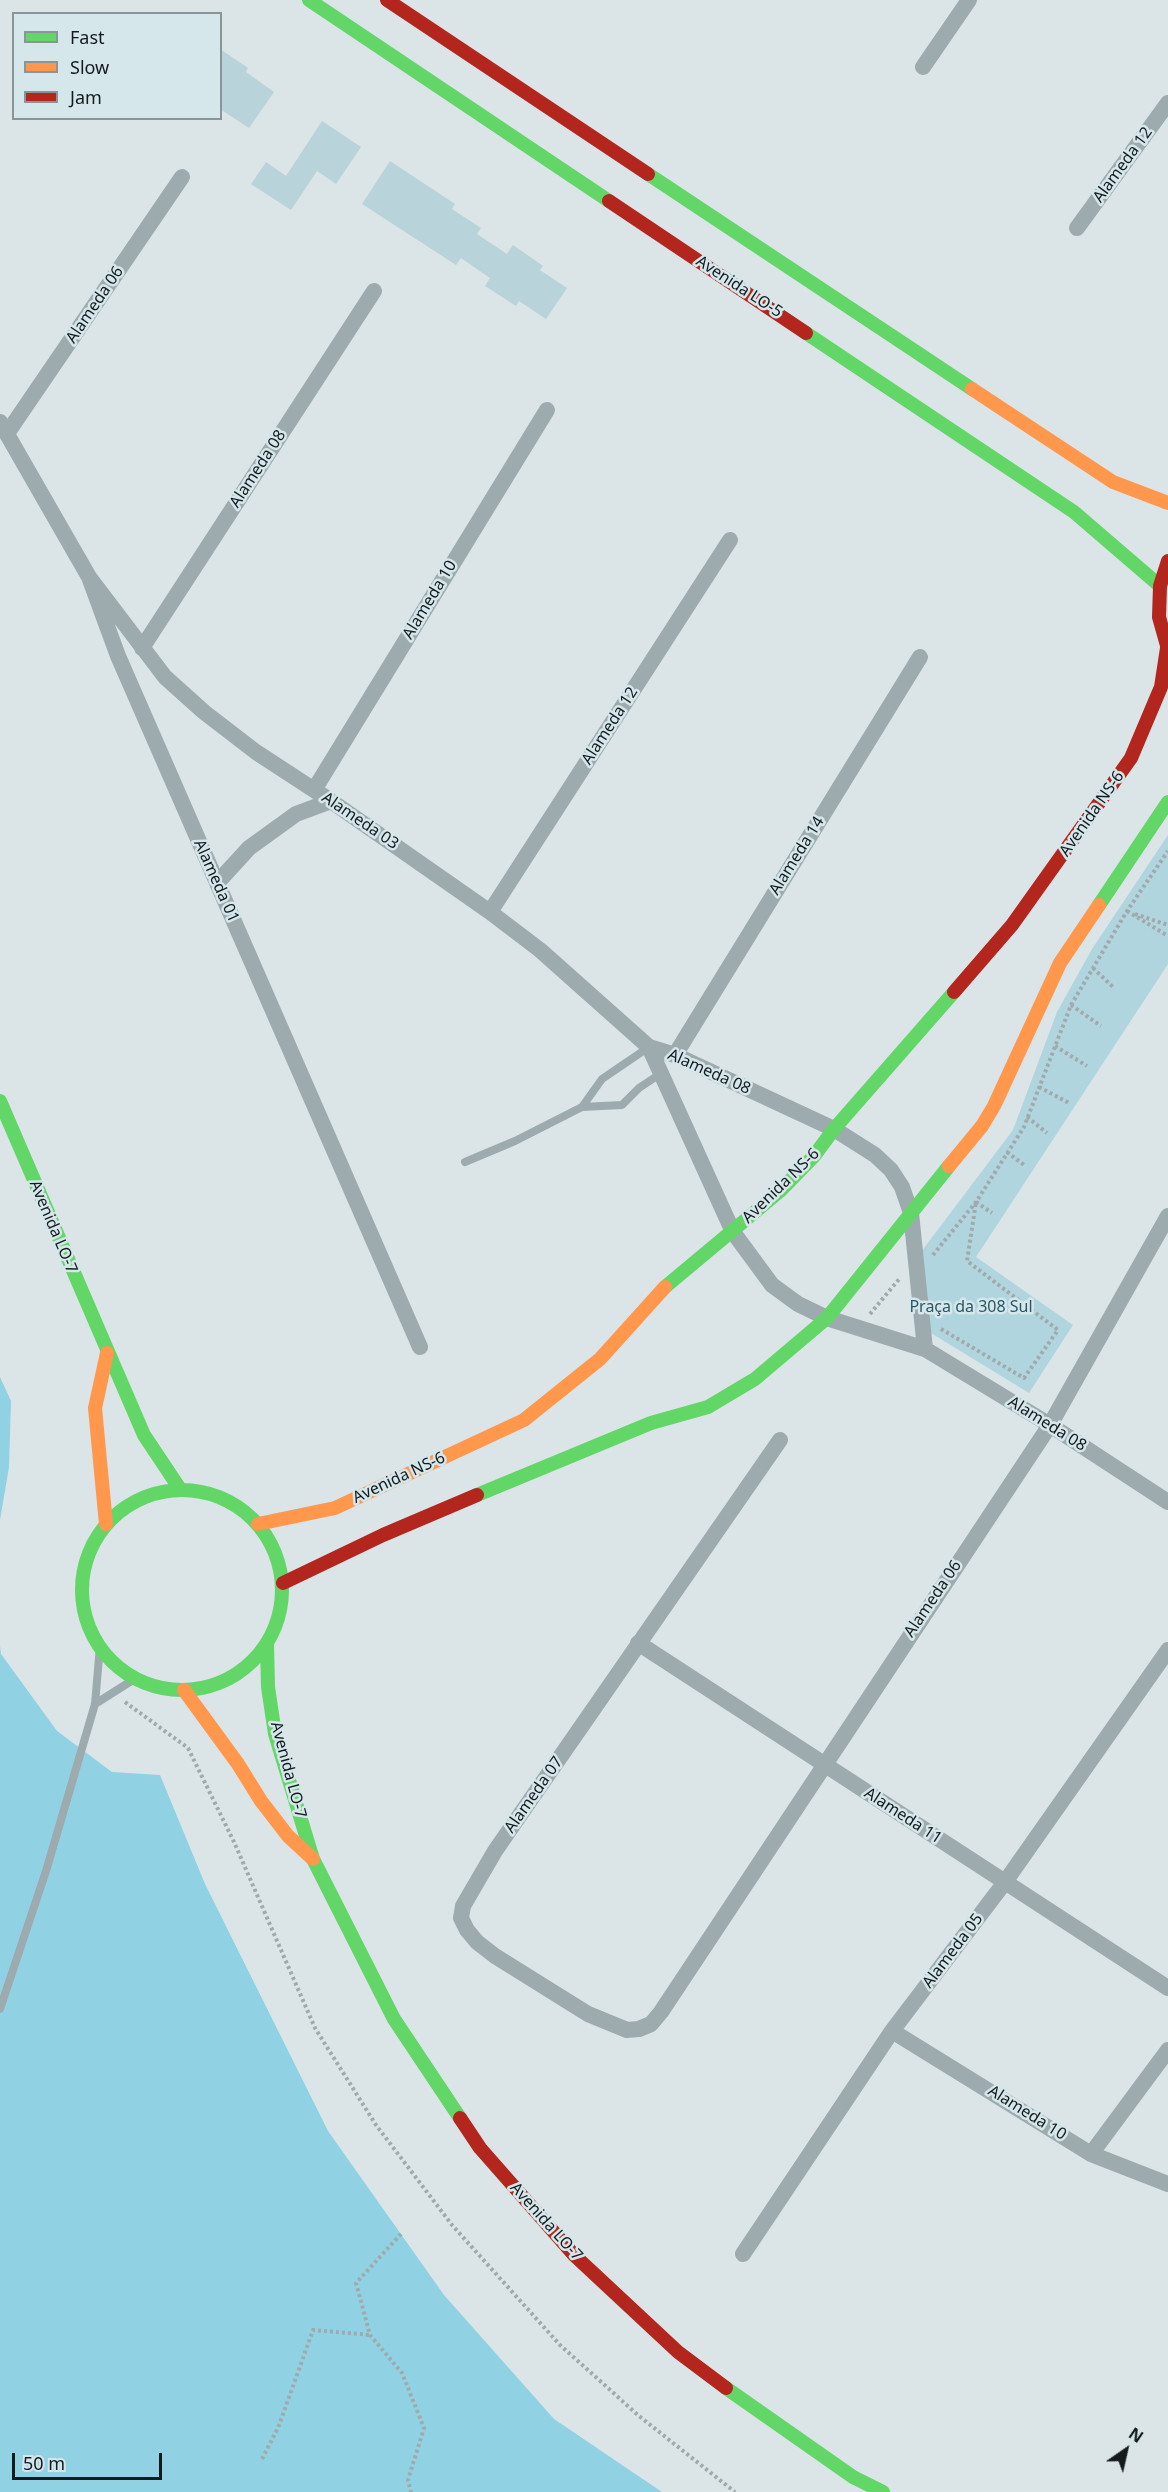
<!DOCTYPE html>
<html>
<head>
<meta charset="utf-8">
<style>
	body { margin:0 }
	#map { position:relative; width:1168px; height:2492px; overflow:hidden; background:#dbe4e7; font-family:"Noto Sans",sans-serif }
	canvas { display:block }
	.legend { position:absolute; left:12px; top:12px; width:210px; height:108px; box-sizing:border-box; background:#d6e7ec; border:2px solid #899599; margin:0; padding:8px 10px; list-style:none; font-size:18px; color:#151b1d }
	.legend li { display:flex; align-items:center; gap:12px; height:30px }
	.legend b { width:30px; border:2px solid #899599 }
	.north { position:absolute; left:1096px; top:2420px; width:60px; height:60px; -webkit-text-stroke:4px #d6e7ec; paint-order:stroke; rotate:34deg; font-size:16px; font-weight:700; line-height:24px; text-align:center; color:#151b1d }
	.north::after { content:''; display:block; margin:auto; width:21px; height:27px; background:#151b1d; clip-path:polygon(50% 0,100% 100%,50% 72%,0 100%) }
	.scale { position:absolute; left:12px; top:2453px; width:150px; height:27px; box-sizing:border-box; border:3px solid #151b1d; border-top:0; padding-left:8px; font-size:18px; line-height:21px; white-space:nowrap; color:#151b1d; -webkit-text-stroke:4px #d6e7ec; paint-order:stroke }
</style>
</head>
<body>
<div id="map">
<canvas width="1168" height="2492"></canvas>
<ul class="legend">
<li><b style="height:8px;background:#63d668"></b>Fast</li>
<li><b style="height:8px;background:#ff974d"></b>Slow</li>
<li><b style="height:8px;background:#b3261e"></b>Jam</li>
</ul>
<div class="north">N</div>
<div class="scale">50 m</div>
</div>
<script>
const ctx = document.querySelector('canvas').getContext('2d');
ctx.lineJoin = 'round';
function fillPath(path, color) { ctx.fillStyle = color; ctx.fill(path, 'evenodd'); }
const toPath = rows => new Path2D(rows.map(r => 'M' + r).join(''));
function trace(path, color, width, dash) { ctx.strokeStyle = color; ctx.lineWidth = width; ctx.lineCap = dash ? 'butt' : 'round'; ctx.setLineDash(dash || []); ctx.stroke(path); }
function write(font, color, halo, rows, align = 'center') {
  ctx.font = font + ' "Noto Sans",sans-serif'; ctx.lineWidth = 5; ctx.setLineDash([]); ctx.textBaseline = 'middle'; ctx.strokeStyle = halo; ctx.fillStyle = color; for (const [text, x, y, turn = 0] of rows) {
    ctx.save(); ctx.translate(x, y); ctx.rotate((+turn || 0) * Math.PI / 180); ctx.textAlign = isNaN(turn) ? turn : align; if (halo) ctx.strokeText(text, 0, 0); ctx.fillText(text, 0, 0); ctx.restore();
  }
}
const green = toPath([
	[1168,835,1168,964,976,1257,1073,1325,1029,1393,926,1330,921,1252,1013,1130,1057,1012,1092,949]
]);
const forest = toPath([
	[0,1377,11,1401,9,1467,0,1520],
	[0,1646,1,1654,57,1731,112,1772,160,1775,205,1884,328,2131,444,2295,554,2419,662,2492,0,2492]
]);
const building = toPath([
	[220,49,248,68,246,72,274,92,249,128,220,109],
	[322,121,361,147,336,184,317,171,291,210,251,184,266,162,286,176],
	[390,161,455,204,452,209,481,228,477,234,507,254,513,245,543,266,540,270,567,288,546,319,519,301,516,306,485,286,490,278,461,258,456,265,362,204]
]);
const path = toPath([
	[1127,911,1168,936],
	[1135,914,1168,925],
	[1093,968,1113,987],
	[1071,1005,1101,1026],
	[1055,1046,1087,1066],
	[1039,1087,1069,1103],
	[1027,1117,1047,1133],
	[1007,1152,1024,1165],
	[976,1202,992,1213],
	[933,1255,976,1202,1024,1127,1071,1005,1127,911,1168,851],
	[870,1314,900,1278],
	[941,1329,1024,1378,1058,1330,967,1261,976,1202],
	[125,1702,188,1748,234,1842,315,2028,376,2125,452,2225,560,2345,639,2416,735,2492],
	[401,2234,356,2283,370,2335,402,2373,424,2428,408,2480,411,2492],
	[262,2459,278,2428,313,2330,370,2335]
]);
const lane = toPath([
	[582,1107,602,1079,649,1047],
	[465,1162,515,1141,582,1107,622,1105,639,1088,660,1074],
	[95,1704,136,1678],
	[0,2009,46,1871,95,1704,100,1646]
]);
const street = toPath([
	[923,67,969,0],
	[1077,228,1168,103],
	[0,422,89,577,118,656,420,1347],
	[8,432,182,177],
	[89,577,165,677,204,712,256,752,331,801,490,912,540,950,649,1047,675,1055,834,1129,875,1155,891,1170,902,1187,911,1213,925,1349],
	[142,648,374,291],
	[314,790,547,410],
	[217,883,249,848,296,814,331,801],
	[490,912,730,540],
	[649,1047,733,1232,772,1285,798,1304,827,1318,925,1349,1050,1425,1168,1502],
	[675,1055,920,657],
	[780,1440,495,1851,463,1906,461,1918,467,1930,477,1942,495,1956,588,2014,627,2030,639,2029,651,2024,661,2012,1050,1425,1168,1216],
	[638,1643,1168,1988],
	[892,2031,1091,2154,1168,2184],
	[1091,2154,1168,2050],
	[743,2254,892,2031,1005,1882,1168,1650]
]);
const fast = toPath([
	[309,0,609,201],
	[648,174,972,389],
	[806,333,1074,512,1160,586],
	[1099,905,1168,802],
	[0,1101,144,1435,180,1489],
	[665,1287,780,1191,814,1156,834,1129,954,992],
	'82 1590a100 100 0 1 1 200 0a100 100 0 1 1-200 0Z',
	[477,1495,651,1423,708,1407,755,1379,827,1318,949,1166],
	[267,1644,268,1687,275,1734,313,1859,394,2019,460,2118],
	[726,2388,853,2477,883,2492]
]);
const slow = toPath([
	[972,389,1113,482,1168,503],
	[949,1166,982,1126,994,1106,1060,963,1099,905],
	[106,1524,95,1408,107,1353],
	[258,1524,335,1508,524,1420,600,1359,665,1287],
	[184,1690,238,1764,261,1801,288,1836,313,1859]
]);
const jam = toPath([
	[387,0,648,174],
	[609,201,806,333],
	[1168,561,1160,586,1159,617,1168,649],
	[954,992,1012,925,1131,758,1161,687,1167,648],
	[283,1583,383,1535,477,1495],
	[460,2118,480,2148,574,2255,678,2352,726,2388]
]);
const streetNames = [
	["Alameda 12",1123,165,-54],
	["Avenida LO-5",739,287,33],
	["Alameda 06",95,305,-56],
	["Alameda 08",258,469,-57],
	["Alameda 10",430,600,-59],
	["Alameda 12",610,726,-57],
	["Avenida NS-6",1092,814,-55],
	["Alameda 03",360,821,34],
	["Alameda 14",797,856,-58],
	["Alameda 01",216,881,66],
	["Alameda 08",709,1072,24],
	["Avenida NS-6",781,1186,-44],
	["Avenida LO-7",53,1227,67],
	["Alameda 08",1047,1424,32],
	["Avenida NS-6",399,1478,-25],
	["Alameda 06",933,1599,-56],
	["Avenida LO-7",288,1770,75],
	["Alameda 07",534,1795,-55],
	["Alameda 11",903,1816,33],
	["Alameda 05",953,1951,-53],
	["Alameda 10",1027,2113,32],
	["Avenida LO-7",546,2222,48]
];
const parkNames = [
	["Praça da 308 Sul",971,1307]
];
fillPath(green, '#b0d5df');
fillPath(forest, '#90d2e3');
fillPath(building, '#b9d3da');
trace(path, '#a0aaad', 4, [3, 3]);
trace(lane, '#9dabae', 8);
trace(street, '#9dabae', 16);
trace(fast, '#63d668', 14);
trace(slow, '#ff974d', 14);
trace(jam, '#b3261e', 14);
write('16px', '#151b1d', '#d6e7ec', streetNames);
write('16px', '#285864', '#d6e7ec', parkNames);
</script>
</body>
</html>
